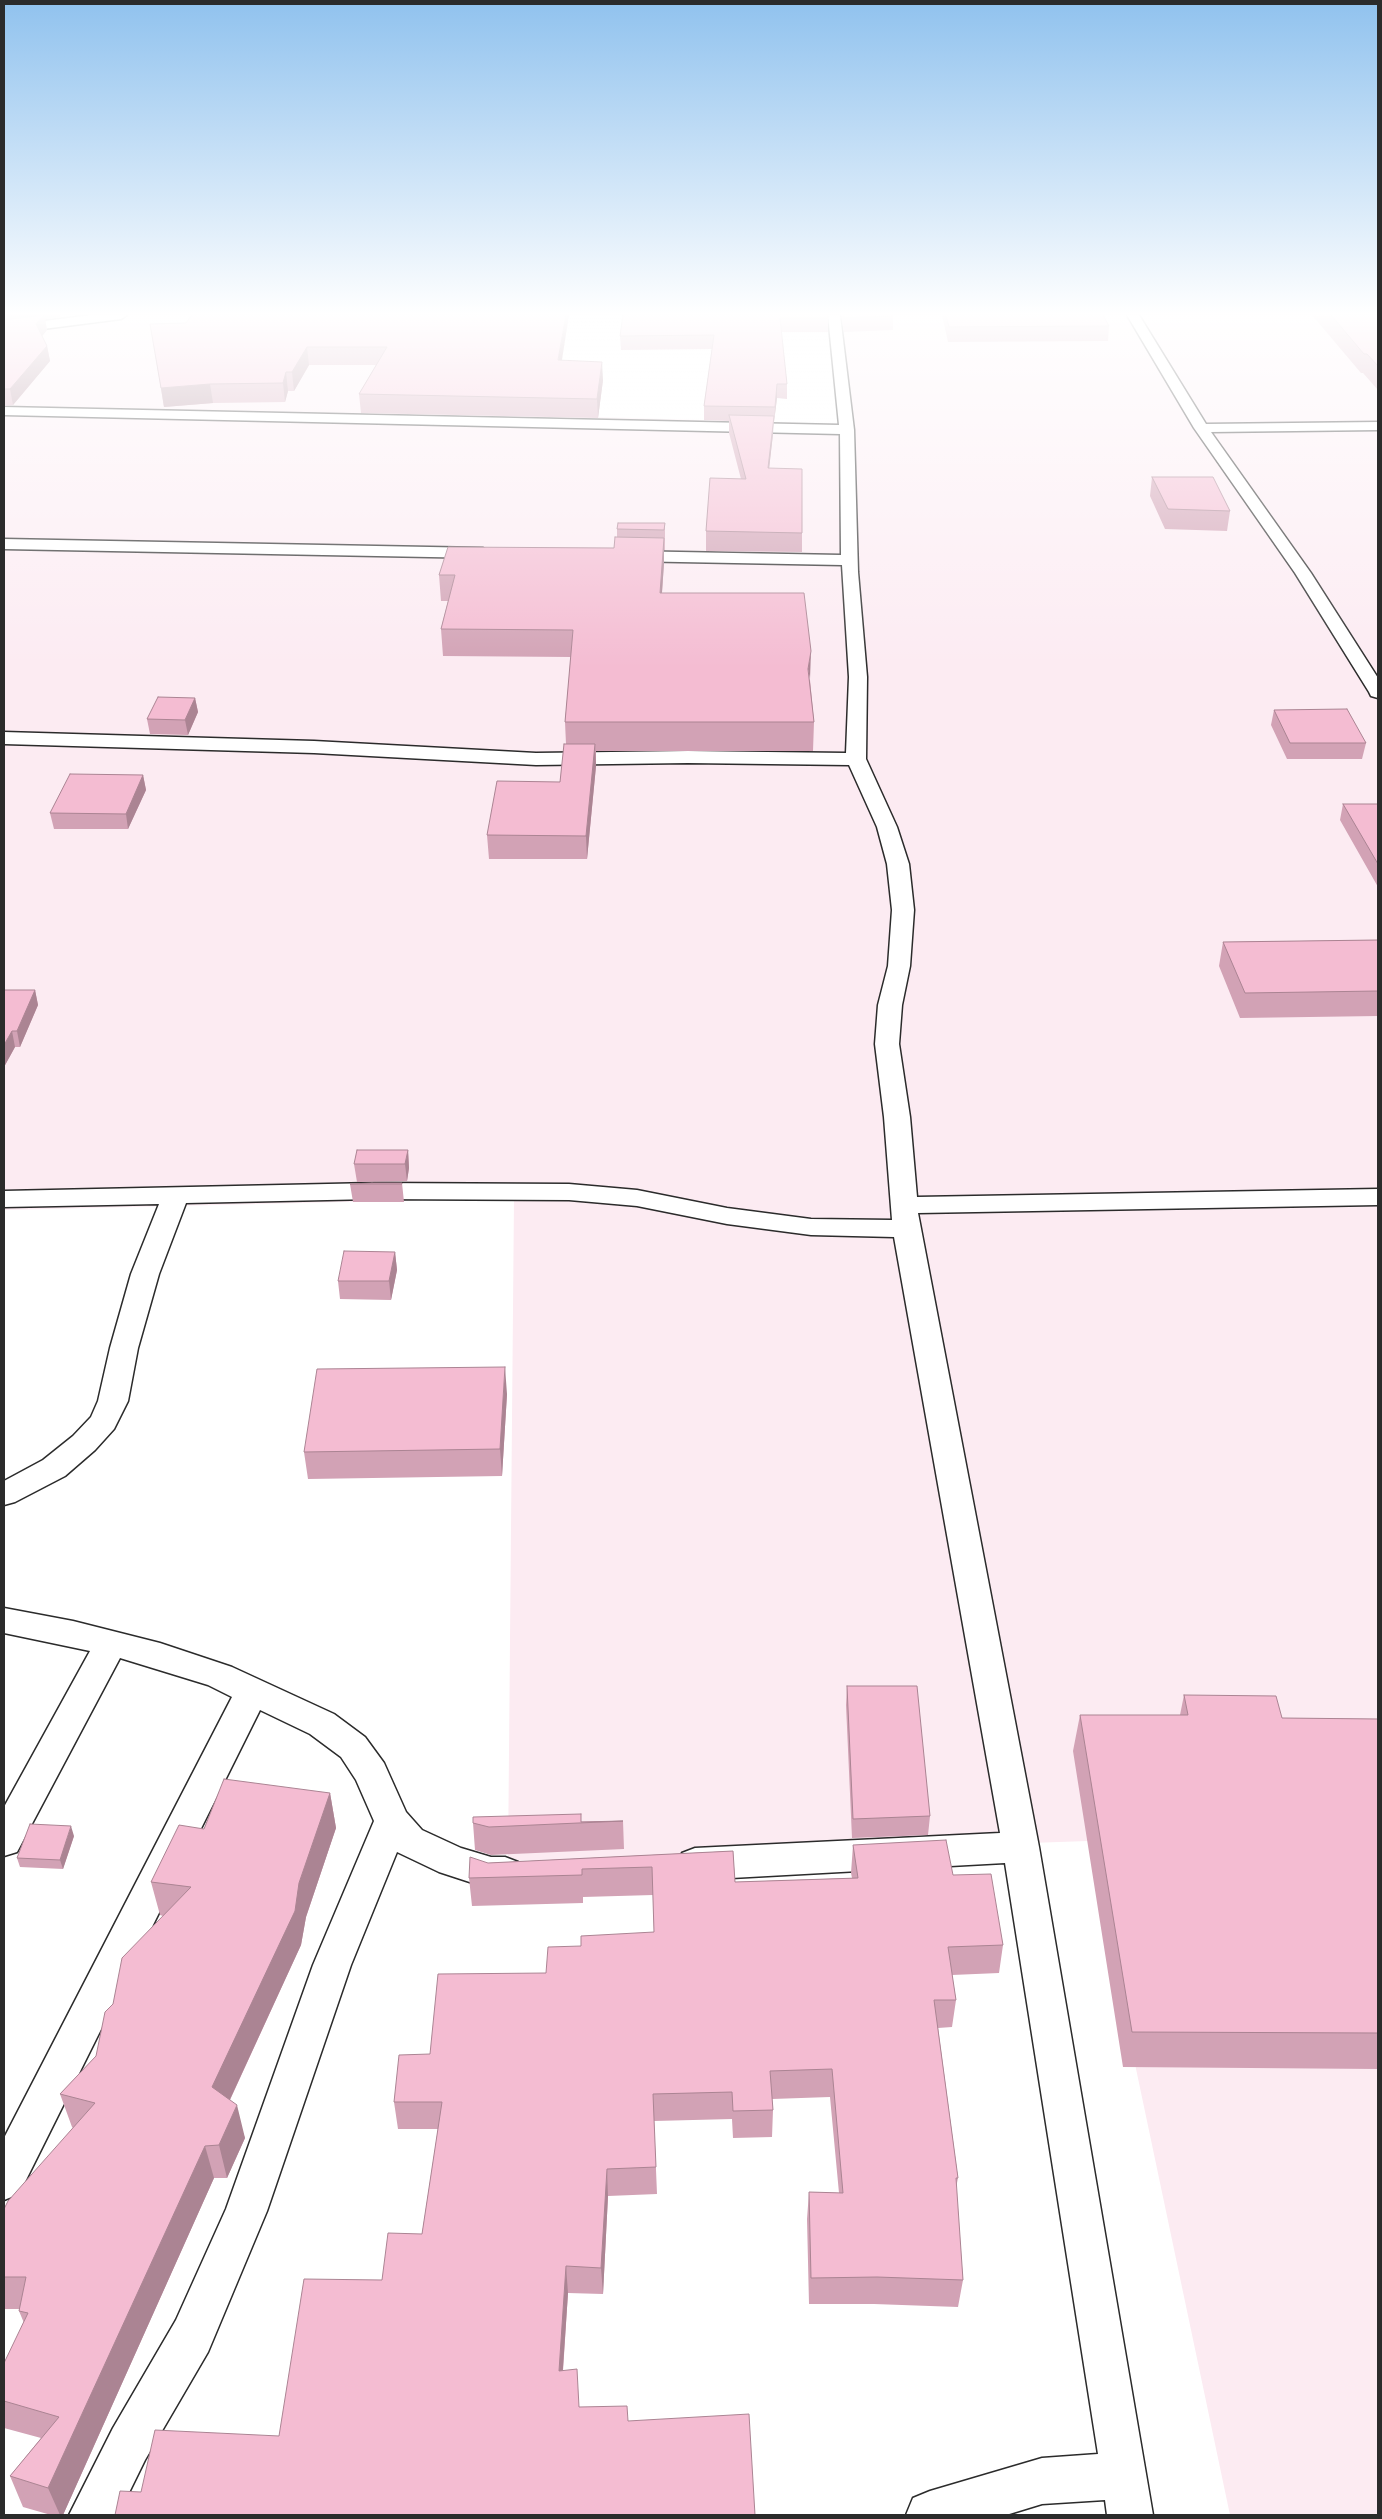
<!DOCTYPE html>
<html>
<head>
<meta charset="utf-8">
<style>
	body { margin:0 }
	#map { position:relative; width:1382px; height:2519px; overflow:hidden; background:#fff; font-family:Mali,sans-serif }
	canvas { display:block }
	.frame { position:absolute; inset:0; border:5px solid #2b2b2b; pointer-events:none }
</style>
</head>
<body>
<div id="map">
<canvas width="1382" height="2519"></canvas>
<div class="frame"></div>
</div>
<script>
const ctx = document.querySelector('canvas').getContext('2d');
ctx.lineJoin = 'round';
function fillPath(path, color) { ctx.fillStyle = color; ctx.fill(path, 'evenodd'); }
const toPath = rows => new Path2D(rows.map(r => 'M' + r).join(''));
function trace(path, color, width, dash) { ctx.strokeStyle = color; ctx.lineWidth = width; ctx.lineCap = dash ? 'butt' : 'round'; ctx.setLineDash(dash || []); ctx.stroke(path); }
const built = toPath([
	[4,315,525,315,493,414,843,424,835,315,1378,315,1378,2515,1230,2515,1088,1841,508,1861,514,1198,4,1210]
]);
const minor = toPath([
	[92,315,127,315,121,319,4,334,4,326,92,315],
	[828,315,840,315,854,430,858,572,867,677,866,759,897,827,909,864,914,910,910,966,902,1005,899,1044,910,1117,917,1197,1378,1189,1378,1205,918,1213,1039,1847,1153,2515,1107,2515,1105,2500,1042,2504,1006,2515,906,2515,913,2498,930,2491,1042,2458,1098,2454,1005,1863,695,1880,682,1875,677,1864,682,1853,695,1848,1000,1833,894,1237,811,1235,727,1224,637,1206,569,1200,374,1199,186,1203,159,1274,138,1348,128,1401,114,1429,95,1450,65,1476,15,1502,4,1505,4,1481,43,1460,73,1436,91,1417,98,1401,110,1348,131,1274,159,1204,4,1207,4,1191,374,1183,569,1184,637,1190,727,1208,811,1219,892,1220,884,1117,875,1044,878,1005,888,966,892,910,887,864,877,827,849,765,688,763,536,765,314,753,4,744,4,732,314,741,536,753,688,751,846,753,849,677,842,565,626,561,618,556,626,551,841,555,840,434,4,415,4,407,839,425,828,315],
	[1127,315,1139,315,1206,424,1378,422,1378,430,1211,432,1311,573,1378,678,1378,698,1371,696,1369,692,1295,573,1194,428,1127,315],
	[4,539,483,548,491,553,483,558,4,549,4,539],
	[4,1608,73,1621,160,1643,232,1667,334,1714,365,1737,384,1763,406,1812,422,1830,461,1848,491,1857,505,1857,518,1862,524,1873,518,1884,505,1889,491,1889,439,1872,397,1852,351,1965,267,2211,208,2352,145,2460,118,2515,69,2515,113,2428,176,2320,226,2209,313,1965,374,1821,356,1780,341,1757,310,1734,260,1710,19,2194,4,2200,4,2138,232,1697,208,1685,120,1658,17,1852,4,1856,4,1807,90,1651,4,1633,4,1608]
]);
const wall = toPath([
	[4,315,61,315,59,317,45,319,47,330,42,336,47,346,50,361,13,405,4,406],
	[623,315,828,318,828,332,781,332,787,384,787,399,777,398,774,422,773,422,773,434,769,468,802,533,802,552,706,551,706,531,741,479,729,433,729,421,704,420,704,406,712,349,621,350,620,336],
	[841,315,893,315,893,330,844,332],
	[942,315,1103,315,1109,326,1108,341,948,342],
	[1312,315,1378,315,1378,390,1363,373,1361,373],
	[150,324,562,361,603,380,598,418,361,413,359,394,376,365,309,365,294,391,288,391,285,402,213,403,164,407],
	[1152,477,1230,511,1227,531,1165,529,1150,496],
	[665,523,665,550,664,550,664,563,662,593,810,680,814,722,813,751,596,751,596,766,587,859,489,859,487,835,560,782,566,744,565,722,571,657,443,656,441,629,448,601,441,601,439,575,614,548,617,537,617,529],
	[195,698,198,712,188,735,150,734,147,719],
	[1274,710,1366,743,1362,759,1287,759,1271,725],
	[143,775,146,790,128,829,54,829,50,813],
	[1343,804,1378,804,1378,887,1340,820],
	[1378,940,1378,1016,1240,1018,1219,966,1223,942],
	[4,990,35,990,38,1005,20,1047,15,1047,4,1067],
	[408,1150,409,1168,407,1181,357,1182,354,1164],
	[402,1183,404,1202,353,1202,350,1184],
	[395,1252,397,1270,391,1300,340,1299,338,1281],
	[507,1394,502,1476,308,1479,304,1452],
	[847,1686,930,1816,928,1835,852,1838,846,1705],
	[1184,1695,1282,1718,1378,1719,1378,2069,1123,2067,1073,1751,1080,1715,1180,1715],
	[330,1793,336,1828,306,1917,301,1945,230,2100,245,2138,227,2178,214,2178,63,2515,51,2515,23,2507,10,2476,41,2438,4,2428,4,2363,24,2323,19,2311,19,2309,4,2309,4,2209,73,2128,72,2127,60,2094,96,2056,113,2004,163,1916,160,1915,151,1882,204,1829],
	[623,1821,624,1849,491,1855,475,1850,473,1823],
	[74,1836,63,1869,20,1867,17,1858],
	[853,1845,953,1875,1003,1945,999,1973,952,1975,956,2000,952,2027,938,2028,958,2178,956,2188,963,2280,958,2307,874,2304,809,2304,807,2219,809,2192,839,2193,830,2097,772,2099,773,2110,772,2137,733,2138,732,2119,654,2121,657,2194,608,2196,603,2294,568,2293,563,2371,579,2407,628,2421,141,2492,279,2436,382,2280,422,2234,438,2129,398,2129,394,2102,430,2054,546,1973,581,1946,654,1932,653,1895,583,1897,583,1903,472,1906,469,1878,488,1863,733,1851,735,1882,852,1878,851,1873]
]);
const shadedWall = toPath([
	[4,315,61,315,59,317,45,319,47,330,39,340,4,325],
	[566,315,569,315,559,379,558,360],
	[47,346,50,361,13,405,10,389],
	[307,347,309,365,294,391,292,372],
	[602,362,603,380,598,418,597,399],
	[286,372,288,391,285,402,283,383],
	[210,384,213,403,164,407,161,388],
	[777,384,777,398,774,422,775,407],
	[774,416,773,434,767,487,768,468],
	[664,538,664,563,660,620,660,593],
	[811,651,810,679,808,669],
	[195,698,198,712,188,735,185,720],
	[595,744,596,766,587,859,586,836],
	[143,775,146,790,128,829,126,814],
	[35,990,38,1005,20,1047,17,1031],
	[12,1031,15,1047,4,1067,4,1045],
	[408,1150,409,1168,407,1181,405,1164],
	[395,1252,397,1270,391,1300,389,1281],
	[505,1367,507,1394,502,1476,500,1449],
	[330,1793,336,1828,306,1917,301,1945,220,2121,212,2087,299,1883],
	[71,1826,74,1836,63,1869,60,1860],
	[237,2105,245,2138,227,2178,219,2145],
	[205,2146,214,2178,63,2515,60,2515,48,2488],
	[607,2169,608,2196,603,2294,601,2268],
	[566,2266,568,2293,561,2397,559,2371]
]);
const building = toPath([
	[44,315,36,324,47,346,10,389,4,389,4,320,44,315],
	[192,315,566,315,558,360,602,362,597,399,359,394,387,347,307,347,292,372,286,372,283,383,210,384,161,388,150,324,186,323,192,315],
	[623,315,828,315,828,318,780,318,787,384,777,384,775,407,704,406,714,335,620,336,623,315],
	[844,315,893,315,893,316,844,318,844,315],
	[946,315,1103,315,1109,326,949,327,946,315],
	[1331,315,1378,315,1378,366,1367,354,1364,354,1331,315],
	[729,415,774,416,768,468,802,469,802,533,706,531,710,478,746,479,729,415],
	[1152,477,1213,477,1230,511,1168,509,1152,477],
	[618,523,665,523,664,530,617,529,618,523],
	[615,537,664,538,660,593,804,593,811,651,808,669,814,722,565,722,573,630,441,629,455,575,439,575,448,547,614,548,615,537],
	[158,697,195,698,185,720,147,719,158,697],
	[1347,709,1366,743,1290,743,1274,710,1347,709],
	[564,744,595,744,586,836,487,835,497,781,560,782,564,744],
	[70,774,143,775,126,814,50,813,70,774],
	[1343,804,1378,804,1378,864,1343,804],
	[1378,940,1378,991,1245,993,1223,942,1378,940],
	[4,990,35,990,17,1031,12,1031,4,1045,4,990],
	[357,1150,408,1150,405,1164,354,1164,357,1150],
	[372,1183,402,1183,402,1184,350,1184,372,1183],
	[344,1251,395,1252,389,1281,338,1281,344,1251],
	[505,1367,500,1449,304,1452,317,1369,505,1367],
	[847,1686,917,1686,930,1816,853,1819,847,1686],
	[1184,1695,1276,1696,1282,1718,1378,1719,1378,2033,1132,2032,1080,1715,1188,1715,1184,1695],
	[224,1779,330,1793,299,1883,295,1911,212,2087,237,2105,219,2145,205,2146,48,2488,10,2476,59,2417,4,2401,4,2363,28,2313,19,2311,26,2277,4,2277,4,2209,8,2201,95,2103,60,2094,96,2056,105,2012,113,2004,122,1958,191,1887,151,1882,179,1825,204,1829,224,1779],
	[581,1814,581,1822,623,1821,489,1827,473,1823,473,1817,581,1814],
	[30,1824,71,1826,60,1860,17,1858,30,1824],
	[946,1840,953,1875,991,1874,1003,1945,948,1947,956,2000,934,2000,958,2178,956,2178,963,2280,877,2277,811,2278,809,2192,843,2193,832,2069,770,2071,773,2110,733,2111,732,2092,653,2094,656,2167,607,2169,601,2268,566,2266,559,2371,577,2369,579,2407,627,2406,628,2421,749,2414,755,2515,115,2515,120,2491,141,2492,155,2430,279,2436,304,2279,382,2280,388,2233,422,2234,442,2102,394,2102,399,2055,430,2054,438,1974,546,1973,548,1947,581,1946,581,1936,654,1932,652,1867,582,1869,582,1875,469,1878,470,1857,488,1863,733,1851,735,1882,858,1878,853,1845,946,1840]
]);
fillPath(built, '#fcebf2');
trace(minor, '#2b2b2b', 3);
fillPath(minor, '#fff');
fillPath(wall, '#d2a2b5');
fillPath(shadedWall, '#ab8493');
fillPath(building, '#f4bcd2');
trace(building, '#ab8493', 1);
const sky = ctx.createLinearGradient(0, 0, 0, 668);
sky.addColorStop(0, '#90c2ee');
sky.addColorStop(0.47, '#fff');
sky.addColorStop(1, '#ffffff00');
ctx.fillStyle = sky;
ctx.fillRect(0, 0, 1382, 668);
</script>
</body>
</html>
